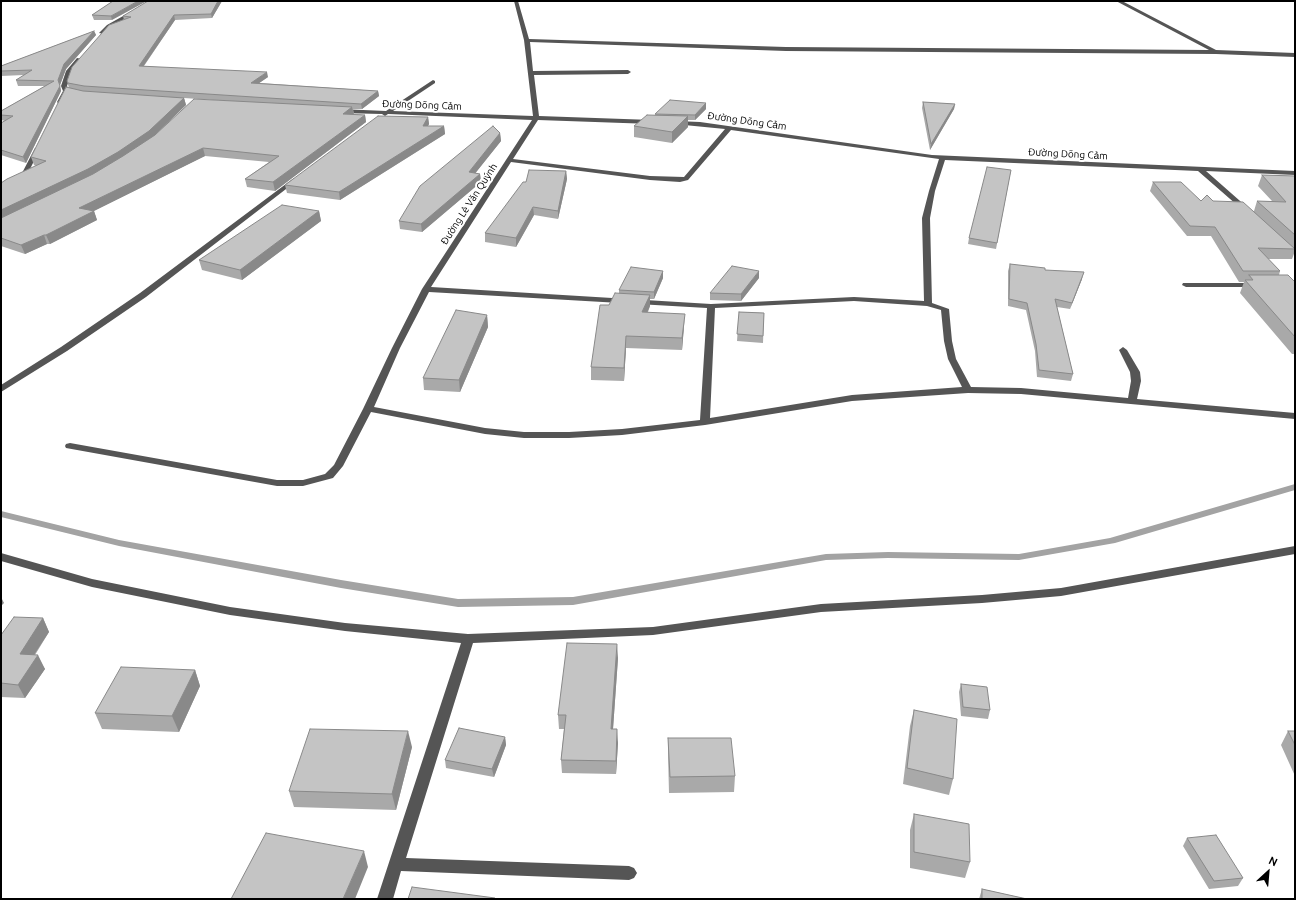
<!DOCTYPE html>
<html>
<head>
<meta charset="utf-8">
<style>
	body { margin:0 }
	#map { position:relative; width:1296px; height:900px; overflow:hidden; background:#fff; font-family:Ubuntu,sans-serif }
	canvas { display:block }
	.frame { position:absolute; inset:0; border:2px solid #000; pointer-events:none }
	.north { position:absolute; left:1248px; top:852px; width:40px; height:40px; -webkit-text-stroke:3px #fff; paint-order:stroke; rotate:26deg; font-size:11px; font-weight:700; line-height:16px; text-align:center; color:#000 }
	.north::after { content:''; display:block; margin:auto; width:14px; height:18px; background:#000; clip-path:polygon(50% 0,100% 100%,50% 72%,0 100%) }
</style>
</head>
<body>
<div id="map">
<canvas width="1296" height="900"></canvas>
<div class="frame"></div>
<div class="north">N</div>
</div>
<script>
const ctx = document.querySelector('canvas').getContext('2d');
ctx.lineJoin = 'round';
const toPath = rows => new Path2D(rows.map(r => 'M' + r).join(''));
function fillPath(path, color) { ctx.fillStyle = color; ctx.fill(path, 'evenodd'); }
function trace(path, color, width, dash) { ctx.strokeStyle = color; ctx.lineWidth = width; ctx.lineCap = dash ? 'butt' : 'round'; ctx.setLineDash(dash || []); ctx.stroke(path); }
function write(font, color, halo, rows, align = 'center') {
  ctx.font = font + ' Ubuntu,sans-serif'; ctx.lineWidth = 4; ctx.setLineDash([]); ctx.textBaseline = 'middle'; ctx.strokeStyle = halo; ctx.fillStyle = color; for (const [text, x, y, turn = 0] of rows) {
    ctx.save(); ctx.translate(x, y); ctx.rotate((+turn || 0) * Math.PI / 180); ctx.textAlign = isNaN(turn) ? turn : align; if (halo) ctx.strokeText(text, 0, 0); ctx.fillText(text, 0, 0); ctx.restore();
  }
}
const stream = toPath([
	[1295,484,1295,490,1115,543,1019,560,888,558,826,560,573,605,458,607,341,588,119,546,1,517,1,511,119,540,341,580,458,599,573,597,826,554,888,552,1019,554,1110,538,1295,484]
]);
const minor = toPath([
	[150,1,155,1,111,27,104,34,99,33,107,25,150,1],
	[514,1,518,1,529,39,786,47,1209,50,1116,1,1122,1,1216,50,1295,53,1295,57,1216,54,786,51,530,42,533,71,628,70,631,72,628,74,534,75,539,116,652,120,655,122,652,124,538,120,513,159,650,176,684,177,725,129,674,124,673,123,676,121,700,122,932,155,1295,171,1295,175,1206,171,1248,208,1249,210,1245,212,1198,171,945,160,935,191,930,218,932,303,949,309,952,341,956,359,971,387,1021,388,1128,398,1131,381,1130,372,1119,350,1123,347,1127,350,1140,372,1141,381,1137,399,1295,413,1295,419,1021,394,968,393,852,401,705,425,622,435,569,438,524,438,485,434,371,412,343,466,333,478,303,486,277,486,66,448,65,446,66,444,70,443,277,480,303,480,325,474,334,465,363,409,392,348,422,289,532,120,388,114,385,116,382,114,340,113,337,111,340,109,386,111,433,80,435,81,435,83,393,111,533,116,524,40,514,1],
	[731,130,939,159,929,191,922,218,924,301,854,297,711,304,431,287,511,162,650,180,680,182,688,180,731,130],
	[429,292,707,308,700,420,622,429,569,432,524,432,485,428,374,407,400,348,429,292],
	[854,301,927,306,941,310,944,341,948,359,962,387,852,395,710,418,715,308,854,301],
	[77,58,82,59,72,71,67,86,69,91,62,103,58,103,57,102,63,91,61,86,66,71,77,58],
	[35,148,40,149,25,179,1,188,1,184,20,177,35,148],
	[294,178,299,179,146,297,67,351,1,392,1,385,61,347,140,293,294,178],
	[1183,283,1257,283,1261,285,1257,287,1186,287,1182,285,1183,283],
	[1295,546,1295,554,1061,596,982,603,821,612,653,635,473,643,406,858,629,866,634,868,637,873,634,878,629,880,401,871,393,899,377,899,461,643,345,631,230,615,92,587,1,561,1,553,92,579,230,607,345,623,468,634,653,627,821,604,982,595,1061,588,1295,546]
]);
const wall = toPath([
	[113,1,112,20,94,20,92,15],
	[222,1,212,18,175,20,144,66,268,77,259,83,378,91,379,96,362,109,353,109,354,114,365,115,366,122,275,191,247,187,245,179,269,162,205,156,93,211,94,211,97,220,50,244,47,244,25,254,1,246,1,183,36,166,34,165,31,157,69,88,67,81,124,20,123,16],
	[184,98,242,102,156,134,186,105],
	[94,31,96,35,66,69,60,85,61,91,26,163,1,155,1,123,5,121,1,120,1,111,45,86,18,86,16,80,24,75,1,76,1,66],
	[923,102,955,104,954,109,930,150,922,108],
	[706,103,706,109,695,120,688,120,688,127,672,143,634,137,634,126,655,115,655,114],
	[428,117,429,124,428,126,444,126,445,134,340,200,287,193,285,185],
	[500,133,501,141,475,173,480,174,481,182,422,232,400,229,399,221],
	[1011,170,996,249,968,244,969,238],
	[566,171,567,179,558,219,534,215,516,247,485,242,485,233,526,182],
	[1262,175,1295,176,1295,251,1292,259,1268,259,1280,271,1279,275,1295,282,1295,354,1292,354,1240,293,1244,282,1239,282,1211,236,1187,236,1150,191,1153,182,1201,201,1254,211,1257,201,1272,201,1258,186],
	[319,211,321,221,242,280,202,270,199,260],
	[1010,264,1045,270,1082,279,1070,309,1057,307,1073,374,1071,381,1037,377,1035,351,1026,310,1008,306,1008,271],
	[663,271,663,278,654,299,650,299,650,306,648,312,684,326,682,350,626,348,624,381,591,380,591,367,609,305,619,293,619,290],
	[759,278,741,301,710,300,710,293],
	[739,312,764,313,763,343,737,341],
	[487,315,488,327,460,392,424,390,423,378],
	[43,618,49,632,35,655,45,669,25,698,1,697,1,635],
	[618,658,613,729,618,743,616,774,562,773,561,760,564,729,559,729,558,715],
	[195,670,200,686,179,732,102,729,95,713],
	[961,684,990,710,988,719,961,716,959,692],
	[914,710,953,779,949,795,903,784,910,726],
	[1288,731,1295,731,1295,776,1281,745],
	[505,737,506,745,494,777,446,768,445,760],
	[668,738,735,776,734,792,669,793,668,754],
	[412,747,396,810,294,807,289,791],
	[914,814,970,862,965,878,910,868,910,830],
	[1187,838,1243,878,1238,886,1209,889,1183,846],
	[982,889,1027,899,979,899]
]);
const shadedWall = toPath([
	[138,1,147,1,112,20,111,16],
	[218,1,222,1,212,18,211,14],
	[174,15,175,20,140,71,139,66],
	[94,31,96,35,66,69,60,85,58,80,64,64],
	[267,72,268,77,252,88,251,83],
	[60,86,61,91,26,163,23,157],
	[378,91,379,96,362,109,361,104],
	[184,98,186,105,151,139,90,178,1,220,1,210],
	[706,103,706,109,695,120,695,115],
	[955,104,954,109,930,150,931,144],
	[352,107,354,115,343,114],
	[365,115,366,122,275,191,273,182],
	[688,116,688,127,672,143,672,132],
	[428,117,429,124,424,133,423,126],
	[444,126,445,134,340,200,339,192],
	[500,133,501,141,470,180,469,172],
	[203,148,205,156,82,217,79,208],
	[566,171,567,179,558,219,558,211],
	[480,174,481,182,422,232,421,224],
	[533,207,534,215,516,247,516,238],
	[94,211,97,220,50,244,46,235],
	[319,211,321,221,242,280,240,270],
	[44,235,47,244,25,254,21,245],
	[663,271,663,278,654,299,654,292],
	[759,271,759,278,741,301,741,294],
	[1084,272,1082,279,1070,309,1072,303],
	[650,295,650,306,642,324,642,312],
	[685,314,682,350,682,338],
	[487,315,488,327,460,392,459,380],
	[626,336,626,348,624,381,624,368],
	[1,597,4,603,1,606],
	[43,618,49,632,26,667,20,654],
	[617,644,618,658,612,743,611,729],
	[38,655,45,669,25,698,18,685],
	[195,670,200,686,179,732,172,716],
	[617,729,618,743,616,774,616,761],
	[408,731,412,747,396,810,392,794],
	[505,737,506,745,494,777,492,769],
	[364,851,368,867,355,899,343,899]
]);
const building = toPath([
	[113,1,138,1,111,16,92,15,113,1],
	[148,1,218,1,211,14,174,15,139,66,267,72,251,83,378,91,361,104,84,86,68,83,67,81,72,67,109,25,131,17,123,16,148,1],
	[94,31,64,64,58,80,60,86,23,157,1,150,1,123,13,116,1,115,1,111,54,81,16,80,32,70,1,71,1,66,94,31],
	[66,87,83,91,184,98,149,131,118,152,88,169,1,210,1,183,7,179,46,161,31,157,66,87],
	[194,99,352,107,343,114,365,115,273,182,245,179,279,156,203,148,79,208,94,211,46,235,44,235,21,245,1,238,1,218,93,174,123,156,155,135,194,99],
	[670,100,706,103,695,115,655,114,670,100],
	[923,102,955,104,931,144,923,102],
	[647,115,688,116,672,132,634,126,647,115],
	[378,116,428,117,423,126,444,126,339,192,285,185,378,116],
	[493,126,500,133,469,172,480,174,421,224,399,221,420,186,493,126],
	[987,167,1011,170,997,243,969,238,987,167],
	[529,170,566,171,558,211,533,207,516,238,485,233,523,182,526,182,529,170],
	[1262,175,1295,176,1295,235,1257,201,1286,202,1262,175],
	[1153,182,1181,182,1201,201,1207,195,1213,201,1243,202,1295,249,1258,248,1280,271,1243,271,1215,227,1190,226,1153,182],
	[282,205,319,211,240,270,199,260,282,205],
	[1010,264,1045,268,1045,270,1084,272,1072,303,1055,299,1073,374,1039,370,1036,344,1027,303,1009,299,1010,264],
	[732,266,759,271,741,294,710,293,732,266],
	[631,267,663,271,654,292,619,290,631,267],
	[1249,275,1288,275,1295,282,1295,337,1245,280,1253,280,1249,275],
	[615,293,650,295,642,312,685,314,682,338,626,336,624,368,591,367,600,305,609,305,615,293],
	[456,310,487,315,459,380,423,378,456,310],
	[739,312,764,313,763,336,737,334,739,312],
	[14,617,43,618,20,654,38,655,18,685,1,683,1,635,14,617],
	[567,643,617,644,611,729,617,729,616,761,561,760,566,715,558,715,567,643],
	[121,667,195,670,172,716,95,713,121,667],
	[961,684,987,687,990,710,963,707,961,684],
	[914,710,957,719,953,779,907,768,914,710],
	[459,728,505,737,492,769,445,760,459,728],
	[310,729,408,731,392,794,289,791,310,729],
	[1288,731,1295,731,1295,745,1288,731],
	[668,738,731,738,735,776,670,777,668,738],
	[914,814,969,824,970,862,914,852,914,814],
	[266,833,364,851,343,899,231,899,266,833],
	[1216,835,1243,878,1214,881,1187,838,1216,835],
	[412,887,495,898,495,899,408,899,412,887],
	[982,889,1027,899,982,899,982,889]
]);
const farStreetnames = [
	["Đường Dõng Cảm",422,105,2],
	["Đường Dõng Cảm",747,121,8],
	["Đường Dõng Cảm",1068,154,3],
	["Đường Lê Văn Quýnh",469,204,-57]
];
fillPath(stream, '#a3a3a3');
fillPath(minor, '#555');
fillPath(wall, '#a9a9a9');
fillPath(shadedWall, '#898989');
fillPath(building, '#c4c4c4');
trace(building, '#898989', 1);
write('10px', '#000', '#fff', farStreetnames);
</script>
</body>
</html>
